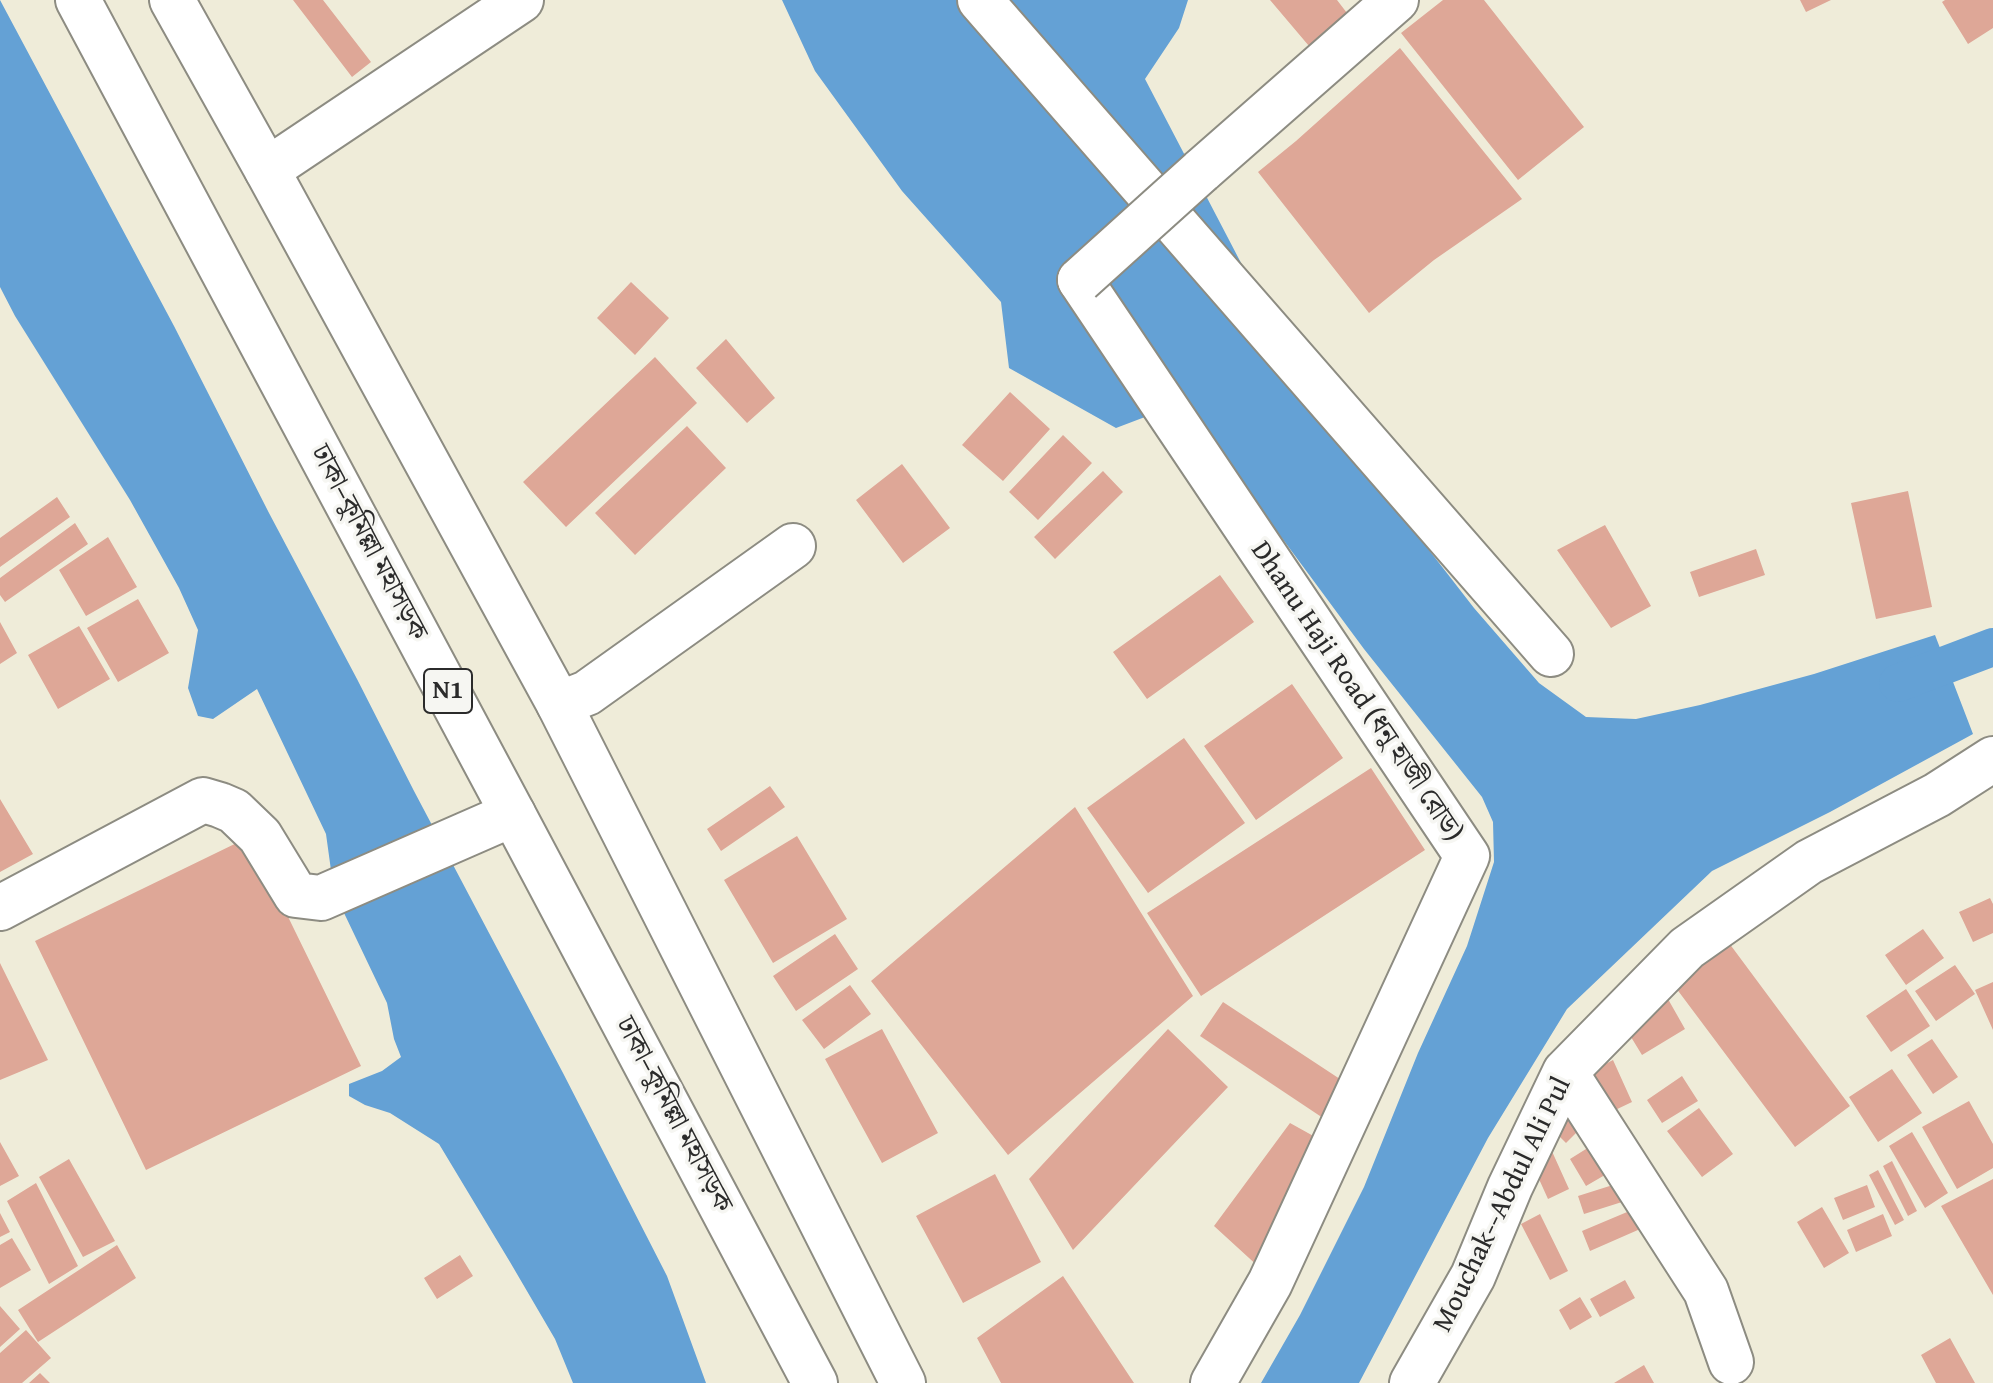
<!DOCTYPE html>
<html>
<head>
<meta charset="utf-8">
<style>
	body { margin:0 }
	canvas { display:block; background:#efecd9 }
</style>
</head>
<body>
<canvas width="1993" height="1383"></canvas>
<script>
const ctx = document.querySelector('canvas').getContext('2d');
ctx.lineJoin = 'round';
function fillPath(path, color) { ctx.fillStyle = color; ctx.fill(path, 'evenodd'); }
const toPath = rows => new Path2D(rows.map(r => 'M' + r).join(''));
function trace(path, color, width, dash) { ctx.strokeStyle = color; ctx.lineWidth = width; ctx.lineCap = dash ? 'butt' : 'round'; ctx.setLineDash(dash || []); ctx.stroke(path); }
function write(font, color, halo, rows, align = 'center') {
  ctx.font = font + ' "Gentium Book Plus","Noto Serif Bengali",serif'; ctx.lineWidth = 7; ctx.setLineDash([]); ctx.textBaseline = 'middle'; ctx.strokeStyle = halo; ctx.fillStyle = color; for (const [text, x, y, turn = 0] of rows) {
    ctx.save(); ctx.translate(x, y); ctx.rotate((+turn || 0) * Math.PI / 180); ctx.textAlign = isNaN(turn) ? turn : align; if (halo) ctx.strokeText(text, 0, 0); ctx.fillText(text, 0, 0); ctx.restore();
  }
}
const water = toPath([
	[0,0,174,326,269,513,357,679,414,791,563,1073,667,1276,706,1383,573,1383,555,1339,510,1262,439,1144,390,1113,365,1105,349,1096,349,1084,382,1071,401,1057,394,1039,387,1003,334,892,326,834,257,689,213,719,198,716,188,688,198,630,179,588,130,500,15,316,0,287],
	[782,0,1188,0,1179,28,1145,79,1287,351,1398,510,1474,608,1539,683,1586,717,1636,719,1700,705,1814,674,1935,635,1973,734,1830,812,1712,871,1567,1009,1488,1138,1359,1383,1261,1383,1300,1315,1364,1187,1418,1053,1467,946,1494,862,1493,822,1482,797,1364,649,1239,480,1166,409,1116,428,1009,368,1001,302,902,191,815,71]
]);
const canal = toPath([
	[1898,683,1993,647]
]);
const building = toPath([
	[293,0,323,0,371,62,352,77],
	[1270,0,1337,0,1357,26,1320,59],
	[1443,0,1484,0,1584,127,1518,180,1401,33],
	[1800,0,1831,0,1806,12],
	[1945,0,1993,0,1993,28,1968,44,1942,2],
	[1400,48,1522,199,1434,260,1369,313,1258,172,1296,141],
	[631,282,669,318,635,355,597,318],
	[726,339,775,398,747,423,696,368],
	[655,357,697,403,566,527,523,482],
	[1010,392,1050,429,1003,481,962,445],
	[687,426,726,468,635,555,595,513],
	[1063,435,1092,463,1038,520,1009,492],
	[902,464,950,528,903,563,856,500],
	[1103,471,1123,492,1055,559,1034,537],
	[1908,491,1932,607,1876,619,1851,503],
	[57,497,70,517,0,567,0,538],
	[75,523,88,544,5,602,0,595,0,578],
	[1605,525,1651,606,1611,628,1557,550],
	[108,537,137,587,86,616,59,570],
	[1756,549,1765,575,1699,597,1690,572],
	[1220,575,1254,622,1147,699,1113,652],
	[138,599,169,653,118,682,87,628],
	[0,622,17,653,0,664],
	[79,626,110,679,58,709,28,655],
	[1292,684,1343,758,1256,820,1204,746],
	[1184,738,1245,823,1148,893,1087,808],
	[1371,768,1425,850,1201,996,1147,913],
	[770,786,785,807,721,851,707,829],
	[0,799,33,854,0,872],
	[1075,807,1193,996,1008,1155,871,981],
	[797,836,847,919,773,963,724,880],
	[249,837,361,1066,146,1170,35,941],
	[1990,898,1993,904,1993,933,1973,942,1959,912],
	[1923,929,1944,958,1906,985,1885,955],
	[835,934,858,969,796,1011,773,976],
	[1729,943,1850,1106,1795,1147,1673,984],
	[0,963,48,1060,0,1080],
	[1955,965,1975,994,1936,1021,1915,991],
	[1993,982,1993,1030,1975,990],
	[850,985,871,1014,824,1049,802,1020],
	[1906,989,1930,1026,1891,1052,1866,1016],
	[1664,992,1685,1029,1642,1055,1620,1019],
	[1223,1002,1346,1083,1323,1118,1200,1036],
	[882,1029,938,1133,882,1163,825,1059],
	[1168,1029,1228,1087,1073,1250,1029,1179],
	[1932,1039,1958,1077,1933,1094,1907,1055],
	[1613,1060,1632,1102,1611,1112,1592,1071],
	[1892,1069,1922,1113,1878,1142,1849,1097],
	[1682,1076,1698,1101,1662,1123,1647,1100],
	[1969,1101,1993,1144,1993,1168,1957,1189,1922,1127],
	[1570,1107,1582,1127,1566,1143,1550,1127],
	[1699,1108,1733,1154,1702,1177,1667,1131],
	[1290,1123,1344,1153,1272,1279,1214,1226],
	[1912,1132,1948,1193,1925,1208,1889,1146],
	[0,1142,19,1176,0,1186],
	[1594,1144,1610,1172,1586,1186,1570,1159],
	[1550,1147,1569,1189,1548,1199,1529,1157],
	[69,1159,115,1241,83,1257,39,1177],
	[1892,1161,1917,1211,1908,1216,1883,1166],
	[1878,1170,1904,1220,1895,1225,1869,1175],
	[995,1174,1041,1262,963,1303,916,1216],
	[1993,1179,1993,1295,1941,1206],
	[36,1183,78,1266,49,1284,7,1201],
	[1616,1184,1622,1202,1584,1214,1578,1196],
	[1867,1185,1875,1207,1843,1220,1834,1198],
	[1639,1207,1647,1226,1590,1251,1582,1231],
	[1822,1207,1849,1253,1824,1268,1797,1222],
	[0,1213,10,1232,0,1237],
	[1540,1214,1568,1271,1550,1280,1521,1224],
	[1883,1214,1892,1236,1856,1252,1847,1230],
	[12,1238,31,1270,0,1288,0,1245],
	[117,1245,136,1278,38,1342,18,1310],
	[460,1255,473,1276,437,1299,424,1278],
	[1063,1276,1134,1383,1001,1383,977,1338],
	[1625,1280,1635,1298,1600,1317,1590,1299],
	[1580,1297,1592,1317,1570,1330,1559,1310],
	[0,1306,20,1329,0,1347],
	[26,1330,51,1358,22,1383,0,1383,0,1353],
	[1950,1338,1975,1383,1936,1383,1921,1355],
	[1644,1365,1654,1383,1614,1383],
	[40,1373,50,1383,29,1383]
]);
const minor = toPath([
	[980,0,1551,654],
	[267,170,521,0],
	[1201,171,1396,0],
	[1080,280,1467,856,1270,1283,1213,1383],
	[559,704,587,693,793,546],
	[0,908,203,800,220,805,234,811,260,836,296,895,321,898,513,814],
	[1565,1072,1706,1291,1731,1362],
	[1412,1383,1473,1276,1510,1187,1565,1072,1687,948,1809,862,1937,795,1993,759]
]);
const highway = toPath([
	[78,0,513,814,815,1383],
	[172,0,267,170,559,704,903,1383]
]);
const minorBridge = toPath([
	[1080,280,1201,171]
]);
const shields = [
	[448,691,48]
];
const shieldNames = [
	["N1",448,691]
];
const streetNames = [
	["ঢাকা–কুমিল্লা মহাসড়ক",368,543,62],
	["Dhanu Haji Road (ধনু হাজী রোড)",1356,692,56],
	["ঢাকা–কুমিল্লা মহাসড়ক",673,1115,62],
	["Mouchak--Abdul Ali Pul",1503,1205,-64]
];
fillPath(water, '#64a1d5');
trace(canal, '#64a1d5', 38);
fillPath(building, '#dea797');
trace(minor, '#8d8c82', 48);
trace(highway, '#8d8c82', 48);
trace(minor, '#fff', 44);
trace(highway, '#fff', 44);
trace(minorBridge, '#8d8c82', 48, []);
trace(minorBridge, '#fff', 44);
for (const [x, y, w] of shields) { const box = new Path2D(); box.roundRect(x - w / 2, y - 22, w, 44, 6); ctx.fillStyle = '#f6f6f2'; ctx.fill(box); trace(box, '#2b2b2b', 2); }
write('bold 26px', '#2b2b2b', null, shieldNames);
write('28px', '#2b2b2b', '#f6f6f2', streetNames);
</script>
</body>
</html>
